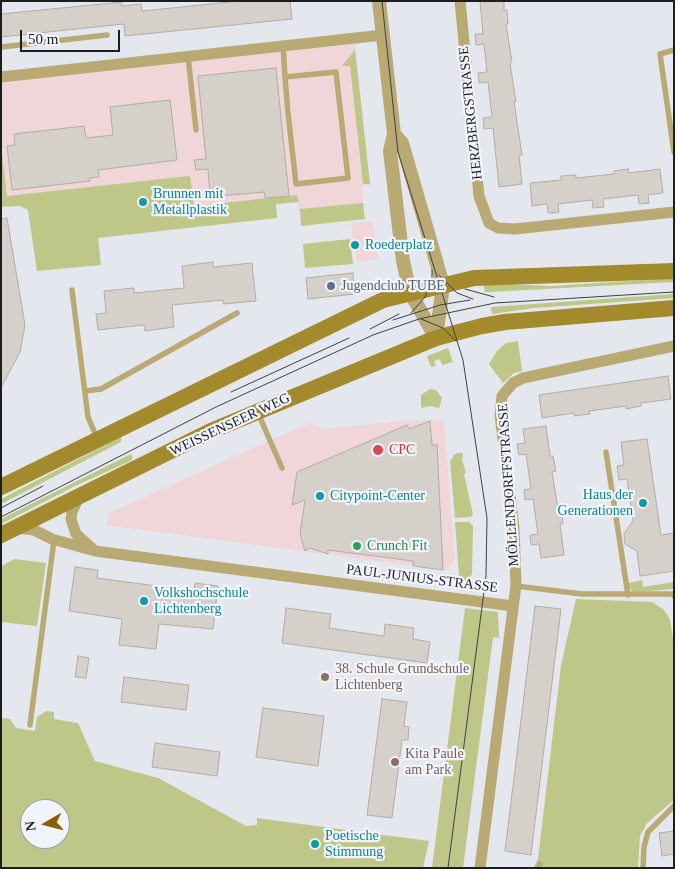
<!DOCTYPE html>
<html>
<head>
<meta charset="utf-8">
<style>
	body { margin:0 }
	#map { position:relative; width:675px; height:869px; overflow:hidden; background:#e4e8ee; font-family:Georgia,serif }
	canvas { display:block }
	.frame { position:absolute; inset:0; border:2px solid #1b1d1f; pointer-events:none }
	.north { position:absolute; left:20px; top:799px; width:50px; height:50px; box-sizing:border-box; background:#f1f5fb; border:1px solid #9b9fa3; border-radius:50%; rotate:262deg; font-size:14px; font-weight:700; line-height:20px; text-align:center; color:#1b1d1f }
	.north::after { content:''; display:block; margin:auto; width:18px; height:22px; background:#895f00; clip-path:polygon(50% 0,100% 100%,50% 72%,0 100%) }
	.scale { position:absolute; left:20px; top:30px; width:100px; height:22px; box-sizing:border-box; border:2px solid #1b1d1f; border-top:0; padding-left:6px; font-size:15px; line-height:18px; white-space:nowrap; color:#1b1d1f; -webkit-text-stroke:4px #f1f5fb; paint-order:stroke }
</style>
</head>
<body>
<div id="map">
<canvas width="675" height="869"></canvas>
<div class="frame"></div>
<div class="north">N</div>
<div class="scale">50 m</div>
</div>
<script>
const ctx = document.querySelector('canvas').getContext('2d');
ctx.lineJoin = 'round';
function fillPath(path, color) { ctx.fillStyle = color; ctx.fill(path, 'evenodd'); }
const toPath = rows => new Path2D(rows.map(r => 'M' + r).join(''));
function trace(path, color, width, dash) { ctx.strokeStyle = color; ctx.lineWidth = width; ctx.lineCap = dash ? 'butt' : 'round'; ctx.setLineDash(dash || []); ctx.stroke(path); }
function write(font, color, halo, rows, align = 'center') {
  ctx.font = font + ' Georgia,serif'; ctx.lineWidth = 4.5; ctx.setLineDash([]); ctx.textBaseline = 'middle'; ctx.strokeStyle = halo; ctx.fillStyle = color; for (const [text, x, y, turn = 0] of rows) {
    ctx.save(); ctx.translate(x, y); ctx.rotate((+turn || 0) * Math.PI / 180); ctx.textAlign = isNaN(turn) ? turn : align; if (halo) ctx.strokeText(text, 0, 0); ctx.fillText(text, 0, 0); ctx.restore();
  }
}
const commercial = toPath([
	[355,44,370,185,362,187,363,203,299,212,296,195,193,206,190,177,7,196,1,145,1,82],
	[373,221,378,259,357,262,351,224],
	[444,420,455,561,445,570,106,525,109,513,309,423,324,429,399,421]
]);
const green = toPath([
	[355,50,370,184,363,184,350,66,342,66],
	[1,145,7,196,190,176,194,206,297,195,299,202,276,204,277,218,98,238,101,265,37,271,28,210,20,206,1,207],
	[363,203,365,219,301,226,300,209],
	[350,239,353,264,305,268,303,244],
	[674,278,674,282,489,292,485,292,483,283,551,286],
	[674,294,674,298,534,308,492,314,491,307],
	[518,341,522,371,514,373,503,383,489,364,497,351,506,343],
	[448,348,453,362,442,365,440,359,434,361,436,366,431,367,427,356],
	[430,389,436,390,442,398,439,408,430,406,422,408,421,406,421,395],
	[121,437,121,442,1,504,1,499],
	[458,453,463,453,462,460,466,473,464,474,473,514,471,517,455,518,450,462,454,455],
	[131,454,133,458,130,461,75,486,1,524,1,519],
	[455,522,469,522,473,526,472,574,468,580,463,580,459,575],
	[15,559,46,563,37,626,1,622,1,566],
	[642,580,643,587,674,582,674,589,634,592,629,588,629,583],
	[576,599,652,602,663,609,670,619,674,645,674,800,647,823,640,836,638,867,533,868,538,859,561,665],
	[465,608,498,612,499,638,493,637,463,868,432,868],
	[47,711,54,712,54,719,78,723,95,761,158,778,246,826,257,825,257,818,429,841,423,868,1,868,1,718,10,719,16,728,35,731,37,717],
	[30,809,60,809,60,839,30,839]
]);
const building = toPath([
	[240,1,290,1,292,19,125,36,124,24,1,37,1,14,122,2,122,6,141,4,142,11,240,1],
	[480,1,504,1,504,10,507,10,508,24,506,24,512,62,510,63,516,102,514,102,522,155,519,155,522,184,499,187,493,128,484,129,483,118,492,117,488,82,479,83,478,73,487,72,484,44,476,45,475,34,483,34,480,1],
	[276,68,289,196,265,198,264,192,210,197,208,169,196,170,194,160,206,159,198,76,276,68],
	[170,100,177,160,98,170,99,177,90,178,90,181,12,190,7,146,15,145,14,134,84,126,86,138,113,135,110,107,170,100],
	[628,169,629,173,660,169,663,193,648,195,649,203,639,204,638,195,603,199,604,207,593,208,592,200,558,204,559,212,553,213,548,213,547,204,532,206,530,183,561,180,561,176,576,175,576,178,614,174,614,171,628,169],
	[7,218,25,325,20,352,1,388,1,219,7,218],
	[213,262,213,267,252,263,256,301,223,304,223,300,172,305,174,327,145,331,144,325,98,330,96,314,106,313,104,291,134,288,134,293,184,288,182,266,213,262],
	[353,273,355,294,308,299,306,278,353,273],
	[668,376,671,399,641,403,641,406,626,409,626,406,589,411,590,414,574,416,574,413,542,418,539,395,668,376],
	[430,421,432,445,437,445,443,570,413,566,413,561,328,550,328,554,310,548,305,551,300,534,305,500,292,505,297,472,407,425,409,429,430,421],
	[546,426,550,456,553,456,556,471,552,472,558,509,561,509,563,524,560,524,564,555,541,558,539,544,531,545,530,535,538,534,533,499,525,500,524,490,531,489,526,454,519,455,517,444,525,443,523,429,546,426],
	[647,439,661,535,674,533,674,571,640,576,637,551,625,544,624,534,633,520,627,479,619,480,617,466,624,465,621,442,647,439],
	[75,567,98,570,97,578,194,591,195,583,218,586,213,629,159,624,156,649,119,645,122,619,69,611,75,567],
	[535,606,561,609,531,855,505,851,535,606],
	[286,608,331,614,329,628,384,636,385,624,414,628,413,639,430,642,427,663,282,643,286,608],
	[78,656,89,658,86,678,75,677,78,656],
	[124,677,189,685,186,710,121,702,124,677],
	[382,699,407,702,404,726,409,727,408,740,402,740,392,818,367,815,382,699],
	[263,708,324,716,318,766,256,757,263,708],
	[155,743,220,752,217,776,152,767,155,743],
	[674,831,674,854,662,856,659,833,674,831]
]);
const service = toPath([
	[283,45,285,77,288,113,296,184,348,178,336,72,285,77],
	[1,47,107,35],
	[674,50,660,54,674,152],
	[188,56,196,130],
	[72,290,88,417,97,438],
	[85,391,101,389,237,313],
	[258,413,282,468],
	[606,452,628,595],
	[516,586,582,594,673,594,674,596],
	[30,725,54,540],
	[539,868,540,864],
	[643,868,644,847,648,832,674,806]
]);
const minor = toPath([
	[460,1,479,196,489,223,498,228,515,229,674,212],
	[1,77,383,35],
	[79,497,72,512,71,519,76,534,94,550],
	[16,528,34,530,52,539,95,551,513,606],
	[480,868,516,585,514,528,500,415,502,396,513,383,523,378,674,346]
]);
const tertiary = toPath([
	[379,1,394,134,390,151,403,261,410,292,436,338],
	[394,134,402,143,443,285,436,338]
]);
const secondary = toPath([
	[1,487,383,300,474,278,674,271],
	[1,535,211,431,436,338,482,326,505,322,674,308]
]);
const tram = toPath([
	[382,1,398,152,463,360,487,518,486,576,448,868],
	[439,275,457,293,473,299],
	[465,289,494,297],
	[411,313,425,297,432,280,432,270],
	[421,319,443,328,456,341],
	[393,320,440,305,470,300],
	[370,329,399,314],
	[231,392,349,338],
	[1,508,43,486],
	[1,517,216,407,373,335,419,319,495,303,674,292]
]);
const markers = [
	[143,202,5,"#0f9aa8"],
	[355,245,5,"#0f9aa8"],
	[331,286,5,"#5c6f8a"],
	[378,450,6,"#e0444e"],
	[320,496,5,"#0f9aa8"],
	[643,503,5,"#0f9aa8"],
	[357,546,5,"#2e9e5b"],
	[144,601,5,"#0f9aa8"],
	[325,677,5,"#8d6e63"],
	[395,762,5,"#8d6e63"],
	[315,844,5,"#0f9aa8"]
];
const streetNames = [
	["HERZBERGSTRASSE",471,113,-96],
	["WEISSENSEER WEG",230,425,-25],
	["MÖLLENDORFFSTRASSE",509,485,-94],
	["PAUL-JUNIUS-STRASSE",422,579,7]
];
const cultureNames = [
	["Brunnen mit",153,194],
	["Metallplastik",153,210],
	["Roederplatz",365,245],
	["Haus der",633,495,"right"],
	["Generationen",633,511,"right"],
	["Citypoint-Center",330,496],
	["Volkshochschule",154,593],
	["Lichtenberg",154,609],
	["Poetische",325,836],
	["Stimmung",325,852]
];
const serviceNames = [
	["Jugendclub TUBE",341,286]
];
const healthNames = [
	["CPC",389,450]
];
const leisureNames = [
	["Crunch Fit",367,546]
];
const educationNames = [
	["38. Schule Grundschule",335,669],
	["Lichtenberg",335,685],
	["Kita Paule",405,754],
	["am Park",405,770]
];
fillPath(commercial, '#f0d6d9');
fillPath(green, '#bec688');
fillPath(building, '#d5d0ca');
trace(building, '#b1aca7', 1);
trace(service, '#b9a973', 5.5);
trace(minor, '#b9a973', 11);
trace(tertiary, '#b9a973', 14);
trace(secondary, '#a28a2d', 16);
trace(tram, '#3e4043', 1);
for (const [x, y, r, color] of markers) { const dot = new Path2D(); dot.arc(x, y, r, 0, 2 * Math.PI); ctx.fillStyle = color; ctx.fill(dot); trace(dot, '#f1f5fb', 2); }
write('14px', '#1b1d1f', '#f1f5fb', streetNames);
write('14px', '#0d838f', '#f1f5fb', cultureNames, 'left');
write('14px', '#4e5e75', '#f1f5fb', serviceNames, 'left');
write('14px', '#be3a42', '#f1f5fb', healthNames, 'left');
write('14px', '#27864d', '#f1f5fb', leisureNames, 'left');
write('14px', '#785e54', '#f1f5fb', educationNames, 'left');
</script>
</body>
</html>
